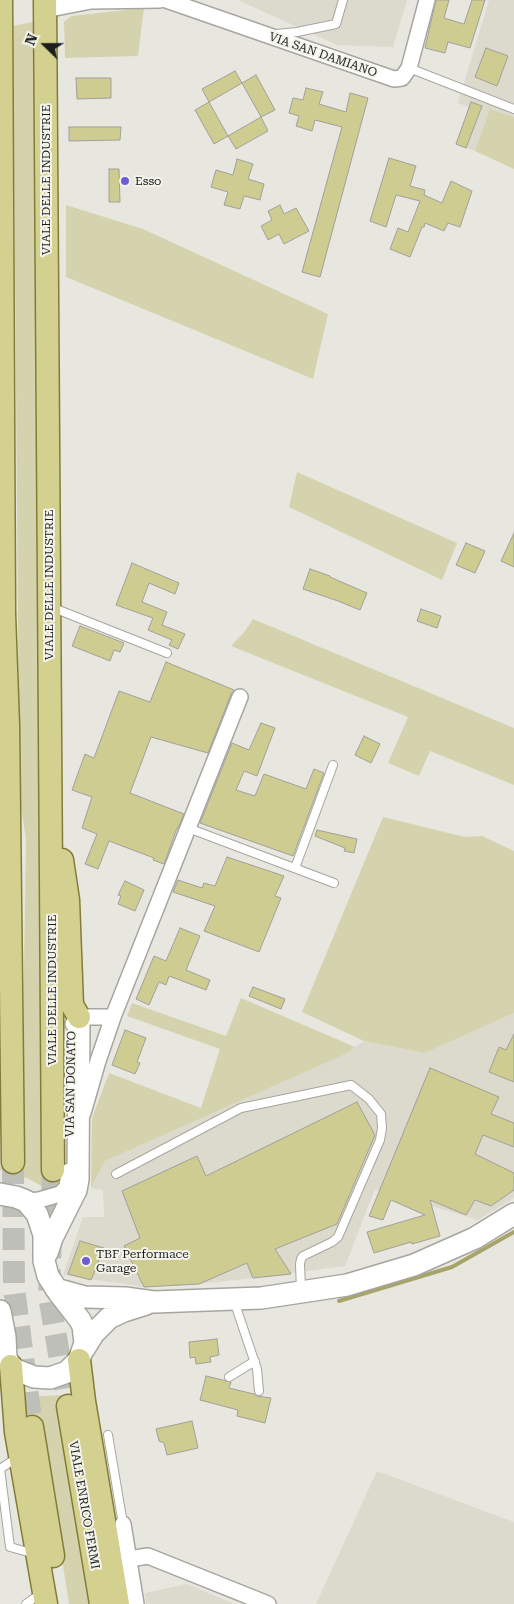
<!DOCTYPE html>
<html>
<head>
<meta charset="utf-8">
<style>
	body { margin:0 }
	#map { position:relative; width:514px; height:1604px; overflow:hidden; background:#e7e7e0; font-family:"Roboto Serif",serif }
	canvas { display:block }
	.north { position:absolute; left:20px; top:20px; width:50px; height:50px; -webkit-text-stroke:4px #f4f4ed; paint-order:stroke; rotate:292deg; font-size:14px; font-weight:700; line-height:20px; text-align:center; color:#1d1d1b }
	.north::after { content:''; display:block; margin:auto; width:18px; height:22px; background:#1d1d1b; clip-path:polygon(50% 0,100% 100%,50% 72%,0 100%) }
</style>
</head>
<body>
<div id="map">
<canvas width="514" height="1604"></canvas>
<div class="north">N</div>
</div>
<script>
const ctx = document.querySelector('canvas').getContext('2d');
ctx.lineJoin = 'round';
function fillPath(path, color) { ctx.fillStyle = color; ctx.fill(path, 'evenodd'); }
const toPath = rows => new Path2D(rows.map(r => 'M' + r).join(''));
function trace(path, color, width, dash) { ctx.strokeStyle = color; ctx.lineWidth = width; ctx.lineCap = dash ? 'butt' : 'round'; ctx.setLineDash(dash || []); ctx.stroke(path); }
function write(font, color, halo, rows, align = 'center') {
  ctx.font = font + ' "Roboto Serif",serif'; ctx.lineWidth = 4; ctx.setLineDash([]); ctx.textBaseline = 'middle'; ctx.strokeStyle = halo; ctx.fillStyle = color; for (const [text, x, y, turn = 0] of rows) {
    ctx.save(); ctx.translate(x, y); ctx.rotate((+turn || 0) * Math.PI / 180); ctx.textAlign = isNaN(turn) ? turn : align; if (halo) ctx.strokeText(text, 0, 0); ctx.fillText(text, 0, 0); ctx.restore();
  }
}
const built = toPath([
	[238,0,407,0,393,47,337,45],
	[489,0,514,0,514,117,490,109,475,151,456,144,469,107,458,103],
	[514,1013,514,1198,478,1220,375,1189,345,1266,253,1278,199,1284,144,1287,63,1275,83,1217,104,1217,103,1190,91,1188,105,1161,342,1055,364,1041,425,1053],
	[377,1471,514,1522,514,1604,316,1604],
	[187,1584,232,1603,233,1604,146,1604,145,1593]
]);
const green = toPath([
	[144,8,138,56,65,58,64,22,71,16],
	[37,21,44,1173,66,1175,57,1188,49,1193,45,1188,29,1179,0,1170,0,1167,21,1166,26,839,21,807,19,747,13,26],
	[490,109,514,117,514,169,475,151],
	[66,205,143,229,328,314,313,379,66,277],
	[297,472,457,543,442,580,289,507],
	[253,619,514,728,514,785,430,751,419,776,388,763,408,717,231,646,245,631],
	[383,817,465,837,482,836,514,851,514,1013,425,1053,364,1041,302,1012],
	[241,998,355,1047,343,1055,105,1161,91,1188,92,1118,109,1073,201,1108,220,1049,127,1016,132,1003,226,1036],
	[19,1394,45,1396,77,1394,77,1400,57,1403,92,1604,69,1604,40,1420,18,1424]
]);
const stream = toPath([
	[339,1301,452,1267,514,1232]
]);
const building = toPath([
	[436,0,449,0,444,18,464,24,472,0,485,0,470,48,448,42,445,53,425,48,436,0],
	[486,48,508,56,497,86,475,77,486,48],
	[235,71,242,83,209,102,202,89,235,71],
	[256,75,275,110,261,117,242,83,256,75],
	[76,78,111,78,111,98,77,99,76,78],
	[306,88,323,92,319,104,346,112,350,93,368,98,320,277,302,272,342,127,315,120,312,131,296,126,299,116,289,113,293,98,303,100,306,88],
	[209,102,228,136,214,144,195,110,209,102],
	[471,102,482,106,466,148,456,144,471,102],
	[261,117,268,131,236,149,228,136,261,117],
	[69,127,121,127,120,140,69,141,69,127],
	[389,158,416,166,410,186,425,190,424,195,442,203,451,181,472,191,460,227,448,223,444,231,425,223,424,227,422,227,410,257,390,249,398,228,408,232,420,201,396,195,386,227,370,221,389,158],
	[237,159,253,164,248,179,264,184,260,200,244,196,240,209,224,205,228,192,211,187,216,170,233,175,237,159],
	[109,169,119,169,120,202,109,202,109,169],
	[280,205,284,214,296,208,309,231,284,244,279,234,268,240,261,226,272,220,268,211,280,205],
	[514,533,514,567,501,561,514,533],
	[466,543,485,551,475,573,456,565,466,543],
	[132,563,179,583,175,594,149,583,142,602,167,612,162,625,185,634,178,649,169,645,172,640,148,630,153,618,116,605,132,563],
	[310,569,330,576,330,577,367,593,360,610,338,601,303,589,310,569],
	[421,609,441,616,437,628,417,621,421,609],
	[80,626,124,643,120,652,114,650,110,661,72,646,80,626],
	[166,662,234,690,231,694,208,753,151,737,130,793,184,814,178,828,177,828,164,864,153,860,154,858,109,841,98,869,85,864,97,834,82,828,92,797,72,790,85,754,94,758,119,691,150,702,166,662],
	[261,723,275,728,257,776,244,771,236,790,255,796,264,774,306,789,314,769,324,773,293,856,200,823,232,743,249,750,261,723],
	[364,736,380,744,371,763,355,755,364,736],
	[317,830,357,839,354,853,344,851,345,848,315,836,317,830],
	[227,857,284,876,275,896,281,898,259,952,204,931,215,906,173,892,178,880,202,888,204,883,215,886,227,857],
	[125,881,144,890,135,911,118,904,121,896,118,895,125,881],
	[180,928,200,936,186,970,210,980,206,990,169,976,166,985,159,982,149,1005,136,999,154,956,166,961,180,928],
	[253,987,285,999,281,1009,249,996,253,987],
	[125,1030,146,1038,137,1062,140,1063,135,1074,112,1065,125,1030],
	[514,1034,514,1082,489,1072,499,1047,506,1050,514,1034],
	[430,1068,499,1097,491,1114,514,1123,514,1147,483,1135,475,1154,514,1173,514,1190,491,1206,475,1200,466,1215,430,1200,440,1236,412,1244,411,1242,374,1253,367,1232,425,1215,391,1200,383,1220,369,1216,430,1068],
	[357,1102,375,1135,337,1224,275,1249,291,1274,253,1278,247,1263,199,1284,144,1287,124,1246,140,1238,122,1191,197,1156,206,1176,357,1102],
	[80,1241,104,1248,91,1280,68,1274,80,1241],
	[217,1339,219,1355,210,1357,211,1362,196,1364,195,1357,190,1358,189,1342,217,1339],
	[206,1376,231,1382,229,1388,254,1394,257,1396,271,1398,265,1423,237,1416,238,1410,200,1400,206,1376],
	[192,1421,198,1448,167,1455,164,1443,159,1441,156,1429,192,1421]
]);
const primaryTunnel = toPath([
	[13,1162,14,1288,32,1427],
	[53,1170,49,1296,68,1406]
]);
const lane = toPath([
	[276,34,297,32,336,24,343,0],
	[409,68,514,109],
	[51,607,167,653],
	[188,828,334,883],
	[295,868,333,765],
	[116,1174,241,1108,351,1085,369,1099,381,1114,382,1128,380,1140,338,1237,332,1242,303,1256,301,1259,300,1264,301,1290],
	[234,1301,257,1369,259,1391],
	[229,1377,255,1361],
	[108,1435,123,1524],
	[18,1457,0,1469,10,1547,35,1554],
	[26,1604,40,1594]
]);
const street = toPath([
	[166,0,394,79,402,78,409,68,427,0],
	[45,10,91,1,160,0],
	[73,1024,79,1017,113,1017],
	[83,1113,98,1061,113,1017,240,697],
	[26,1201,39,1200,60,1194,67,1187,69,1171],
	[123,1524,136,1604],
	[129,1559,148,1556,268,1604]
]);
const secondary = toPath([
	[0,1194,16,1197,26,1201,37,1214,44,1235,44,1261,48,1276,59,1293,80,1320,83,1326,85,1343,79,1360,67,1372,50,1378,34,1377,16,1370,11,1366,6,1358,5,1337,0,1311],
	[47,1253,52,1238,76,1190,78,1179,79,1017],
	[56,1289,85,1297,125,1298,154,1302,261,1298,301,1292,347,1285,414,1265,475,1238,514,1214],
	[84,1349,94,1333,109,1318,124,1311,146,1304]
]);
const primary = toPath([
	[1,0,4,614,8,725,13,1162],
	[45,0,53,1170],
	[62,860,68,900,72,1005,79,1017],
	[79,1360,84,1401,118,1604],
	[11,1366,16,1432,46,1604],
	[68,1406,101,1604],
	[32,1427,53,1556]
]);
const markers = [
	[125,181,5,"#6e5cd6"],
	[86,1261,5,"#6e5cd6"]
];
const streetNames = [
	["VIA SAN DAMIANO",323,55,19],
	["VIALE DELLE INDUSTRIE",46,180,-90],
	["VIALE DELLE INDUSTRIE",49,585,-90],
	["VIALE DELLE INDUSTRIE",52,990,-90],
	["VIA SAN DONATO",71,1084,-89],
	["VIALE ENRICO FERMI",84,1505,80]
];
const poiNames = [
	["Esso",135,181],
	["TBF Performace",96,1254],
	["Garage",96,1268]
];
fillPath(built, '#dbdacc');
fillPath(green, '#d5d3ae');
trace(stream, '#a7a46a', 4);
fillPath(building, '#cecc91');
trace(building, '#a1a09a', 1);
trace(primaryTunnel, '#bfbfb9', 22, [22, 11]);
trace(lane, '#a6a59f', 10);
trace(street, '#a6a59f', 18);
trace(secondary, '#a6a59f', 24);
trace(primary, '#827d36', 25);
trace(lane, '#fff', 8);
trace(street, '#fff', 15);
trace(secondary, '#fff', 21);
trace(primary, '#d4d08f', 22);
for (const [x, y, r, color] of markers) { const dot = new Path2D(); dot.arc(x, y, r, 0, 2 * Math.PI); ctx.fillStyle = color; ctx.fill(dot); trace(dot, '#f4f4ed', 2); }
write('12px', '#1d1d1b', '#f4f4ed', streetNames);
write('12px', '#1d1d1b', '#f4f4ed', poiNames, 'left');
</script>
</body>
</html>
